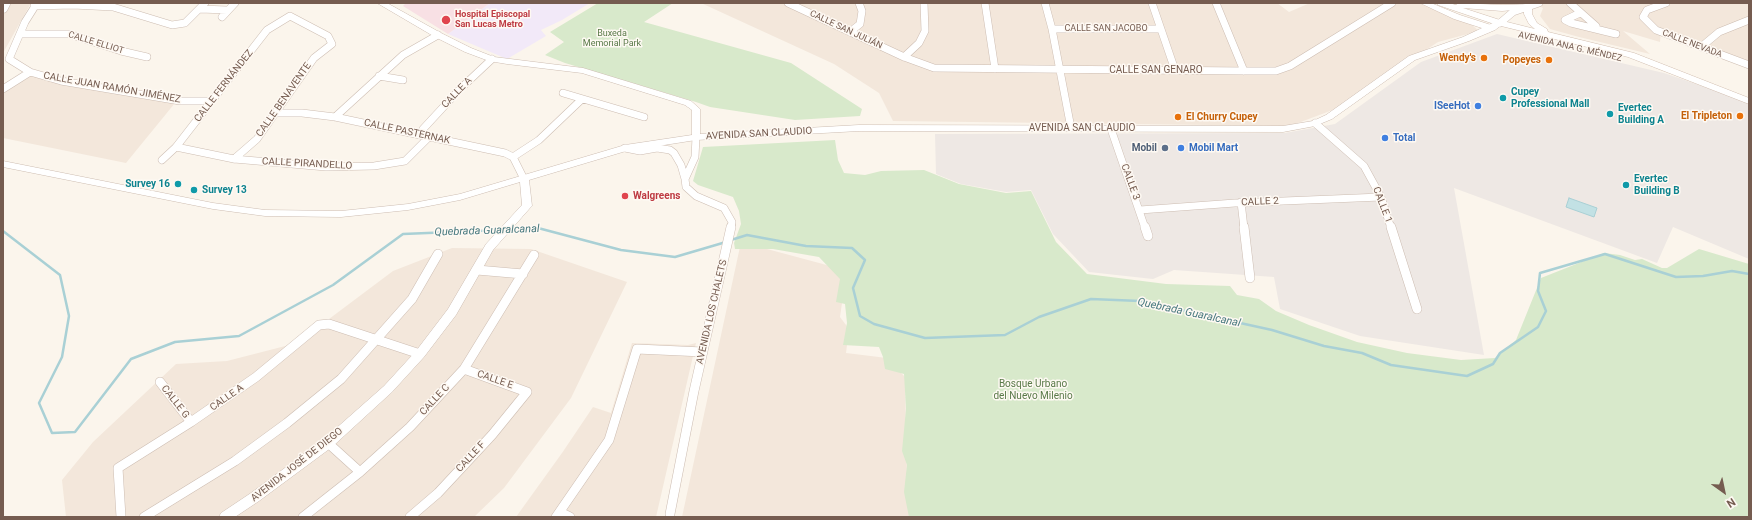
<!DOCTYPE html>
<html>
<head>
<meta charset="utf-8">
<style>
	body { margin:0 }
	#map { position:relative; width:1752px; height:520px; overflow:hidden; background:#fbf5ec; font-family:Roboto,sans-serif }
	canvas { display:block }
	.frame { position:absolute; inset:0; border:4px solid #755c50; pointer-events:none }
	.north { position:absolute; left:1704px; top:472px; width:40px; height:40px; -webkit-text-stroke:3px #fef9f3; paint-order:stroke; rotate:147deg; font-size:11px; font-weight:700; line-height:16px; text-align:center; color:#755c50 }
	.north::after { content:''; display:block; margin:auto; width:14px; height:18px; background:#755c50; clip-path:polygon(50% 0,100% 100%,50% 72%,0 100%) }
</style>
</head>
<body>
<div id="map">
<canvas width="1752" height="520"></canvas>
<div class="frame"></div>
<div class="north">N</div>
</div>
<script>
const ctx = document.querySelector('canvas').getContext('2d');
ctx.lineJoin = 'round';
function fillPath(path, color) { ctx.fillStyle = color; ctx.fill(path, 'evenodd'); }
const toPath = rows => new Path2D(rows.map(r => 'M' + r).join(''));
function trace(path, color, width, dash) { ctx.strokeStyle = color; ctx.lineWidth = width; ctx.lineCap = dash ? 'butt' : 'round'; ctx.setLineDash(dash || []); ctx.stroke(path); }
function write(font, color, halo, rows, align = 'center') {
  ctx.font = font + ' Roboto,sans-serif'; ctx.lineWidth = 3; ctx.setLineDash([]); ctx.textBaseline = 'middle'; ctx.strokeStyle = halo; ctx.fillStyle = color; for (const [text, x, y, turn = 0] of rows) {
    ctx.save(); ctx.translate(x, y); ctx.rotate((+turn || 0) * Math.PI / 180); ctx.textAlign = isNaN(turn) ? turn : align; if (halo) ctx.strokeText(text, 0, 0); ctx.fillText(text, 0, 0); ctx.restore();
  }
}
const residential = toPath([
	[3,3,31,3,3,53],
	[701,3,1277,3,1289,12,1310,3,1418,3,1472,25,1479,31,1438,42,1338,108,1290,126,893,121,879,93,834,64],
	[1533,3,1749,3,1749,62,1661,30,1660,42,1623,31,1650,54,1579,37,1550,29,1540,16,1543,8],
	[32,75,175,103,126,163,3,138,3,93],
	[741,242,834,267,845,282,840,317,849,329,846,353,887,358,905,377,907,476,911,517,682,517],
	[452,248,531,249,627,282,571,398,504,488,474,517,66,517,62,480,93,442,176,364,227,361,297,343,393,271],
	[632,343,688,345,696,343,656,517,516,517,562,453,593,407,611,413]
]);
const industrial = toPath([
	[1497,34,1664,73,1749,102,1749,259,1673,227,1657,263,1454,188,1484,355,1360,336,1280,309,1274,277,1174,270,1153,279,1089,272,1053,234,1031,190,1006,192,961,184,936,174,935,134,1285,133,1335,124,1421,62]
]);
const education = toPath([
	[490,3,590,3,562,20,541,30,546,36,507,59,448,34]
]);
const medical = toPath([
	[406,3,490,3,448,34,403,6]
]);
const green = toPath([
	[598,3,673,3,644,22,791,63,862,109,860,116,795,120,710,107,696,102,565,63,545,55,564,42,550,32],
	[835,140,838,160,844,173,865,175,881,171,924,170,959,184,1006,193,1031,191,1056,242,1087,274,1166,284,1230,286,1237,295,1259,299,1276,311,1309,325,1357,342,1407,353,1461,360,1495,358,1516,340,1541,278,1604,253,1620,255,1635,260,1642,259,1662,268,1667,268,1699,249,1749,264,1749,517,909,517,904,492,907,465,902,451,906,409,904,374,885,369,883,357,879,347,843,345,847,323,845,304,836,302,840,279,819,257,773,249,735,249,734,243,741,224,739,211,733,197,698,185,693,181,703,147]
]);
const water = toPath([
	[1569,198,1597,208,1594,217,1566,207,1569,198]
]);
const stream = toPath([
	[508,230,538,228,621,250,675,257,726,242],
	[3,231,60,275,69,316,62,357,39,403,52,433,75,432,131,359,175,342,239,336,333,285,403,234,501,230],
	[731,240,747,235,806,246,852,248,865,260,853,288,860,316,874,324,925,338,1005,335,1039,317,1091,299,1140,301,1272,330,1324,346,1362,353,1391,365,1467,376,1493,364,1500,353,1538,327,1546,311,1538,291,1540,273,1605,254,1676,277,1703,276,1732,271,1749,274]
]);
const minorFar1 = toPath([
	[37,3,25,22,9,59,30,72,61,81,180,101,211,101],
	[788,3,904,57,934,68,1244,71,1276,71,1290,66,1392,3],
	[985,3,995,69],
	[1045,3,1052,29,1071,128],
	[1152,3,1175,70],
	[1216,3,1244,71],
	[1570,3,1596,26,1593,28],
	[1666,3,1647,10,1643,17,1656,30,1749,65],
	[34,6,73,5,113,7,172,25,185,23,205,3],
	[4,9,7,3],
	[200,9,227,10],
	[1580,13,1565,20,1571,23,1616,34],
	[222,17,235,3],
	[1500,23,1513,12,1539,3],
	[1052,29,1160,29],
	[850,32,860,24,862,11,859,3],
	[20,34,69,34,121,51,147,57],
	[1701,47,1719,32,1749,20],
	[904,57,919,43,925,31,924,3],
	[379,76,403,80],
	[3,89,30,72],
	[563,93,644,117],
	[276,113,302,113,335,117,505,153,513,157,524,179],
	[335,117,403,55,438,35],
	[1315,123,1364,166,1381,197,1391,228],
	[423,129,460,89,492,59],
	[1111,129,1145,228],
	[696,137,695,157,685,179,686,187,696,196,724,208,732,222,731,228],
	[176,147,234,159,326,167,374,166,405,161,429,137],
	[625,148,640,151,657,148,670,150,674,153,681,165,685,179],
	[513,157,539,140,582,99],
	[162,160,176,147,267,30,290,16,328,36,332,44,314,58,257,139,234,159],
	[1241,202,1244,228],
	[1140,210,1235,203,1381,197]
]);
const minor = toPath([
	[1145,227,1148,236],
	[1244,227,1250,278],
	[1391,227,1417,309],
	[477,270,523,274],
	[160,382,191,422],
	[328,443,360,472],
	[560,512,570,517],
	[670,514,694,391,731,227],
	[121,517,118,468,191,422,256,377,319,325,329,324,420,354],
	[144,517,235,461,287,423,341,379,412,299,438,254],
	[303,517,360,472,410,427,464,369,534,255],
	[410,517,438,493,492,435,527,392,464,369],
	[556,517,609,440,637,349,703,352]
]);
const tertiary = toPath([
	[377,3,387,3,441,33,471,48,494,57,583,68,691,101,700,109,700,134,859,125,1283,126,1313,121,1326,115,1409,56,1463,37,1497,21,1503,21,1504,23,1495,30,1469,41,1415,60,1332,119,1315,126,1283,132,859,131,696,140,626,151,529,180,532,206,530,208,493,250,456,315,424,357,392,392,332,447,259,501,235,517,219,517,221,513,251,493,324,439,384,386,416,351,448,309,486,244,522,205,520,182,460,200,408,210,341,217,265,216,213,209,3,167,3,161,213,203,265,210,341,211,408,204,460,194,625,145,692,135,692,110,685,105,582,73,507,64,489,61,465,52,435,37,377,3]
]);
const secondary = toPath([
	[1420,3,1431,3,1460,15,1491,25,1492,27,1488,30,1454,19,1420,3],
	[1437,3,1449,3,1456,5,1458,3,1502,5,1532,4,1532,14,1537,23,1547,29,1548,32,1634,53,1749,98,1749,104,1628,57,1497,25,1438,5,1437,3],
	[1463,8,1502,11,1524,9,1524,14,1529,24,1535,29,1503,21,1463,8]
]);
const markers = [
	[446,20,5,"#e0444e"],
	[1484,58,4,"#e8710a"],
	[1549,60,4,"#e8710a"],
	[1503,98,4,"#0f9aa8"],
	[1478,106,4,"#3f7fe0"],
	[1610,114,4,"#0f9aa8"],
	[1740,116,4,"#e8710a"],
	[1178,117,4,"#e8710a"],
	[1385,138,4,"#3f7fe0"],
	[1165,148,4,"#5c6f8a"],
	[1181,148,4,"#3f7fe0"],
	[178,184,4,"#0f9aa8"],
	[1626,185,4,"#0f9aa8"],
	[194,190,4,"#0f9aa8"],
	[625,196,4,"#e0444e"]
];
const farHealthnames = [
	["Hospital Episcopal",455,15],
	["San Lucas Metro",455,25]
];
const farStreetnames = [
	["CALLE SAN JACOBO",1106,29],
	["CALLE SAN JULIÁN",846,30,25],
	["CALLE ELLIOT",96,43,17],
	["CALLE NEVADA",1692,44,21],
	["AVENIDA ANA G. MÉNDEZ",1570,47,13]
];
const farParknames = [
	["Buxeda",612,34],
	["Memorial Park",612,44]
];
const foodNames = [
	["Wendy's",1476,58],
	["Popeyes",1541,60],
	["El Tripleton",1732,116],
	["El Churry Cupey",1186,117,"left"]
];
const streetNames = [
	["CALLE SAN GENARO",1156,70],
	["CALLE FERNÁNDEZ",224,86,-52],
	["CALLE JUAN RAMÓN JIMÉNEZ",112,88,10],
	["CALLE A",457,93,-46],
	["CALLE BENAVENTE",284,100,-55],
	["AVENIDA SAN CLAUDIO",1082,128],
	["CALLE PASTERNAK",407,132,12],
	["AVENIDA SAN CLAUDIO",759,134,-3],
	["CALLE PIRANDELLO",307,164,3],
	["CALLE 3",1130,182,70],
	["CALLE 2",1260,202,-2],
	["CALLE 1",1382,205,69],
	["AVENIDA LOS CHALETS",712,312,-77],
	["CALLE E",495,380,19],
	["CALLE A",227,398,-35],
	["CALLE C",435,400,-47],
	["CALLE G",175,402,52],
	["CALLE F",471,457,-47],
	["AVENIDA JOSÉ DE DIEGO",297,465,-38]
];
const cultureNames = [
	["Cupey",1511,92],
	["Professional Mall",1511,104],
	["Evertec",1618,108],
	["Building A",1618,120],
	["Evertec",1634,179],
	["Building B",1634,191],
	["Survey 16",170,184,"right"],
	["Survey 13",202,190]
];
const shopNames = [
	["ISeeHot",1470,106,"right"],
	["Total",1393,138],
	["Mobil Mart",1189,148]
];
const serviceNames = [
	["Mobil",1157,148]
];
const healthNames = [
	["Walgreens",633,196]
];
const parkNames = [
	["Bosque Urbano",1033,384],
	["del Nuevo Milenio",1033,396]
];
const waterNames = [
	["Quebrada Guaralcanal",487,231,-2],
	["Quebrada Guaralcanal",1189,313,12]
];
fillPath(residential, '#f3e7db');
fillPath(industrial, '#eee8e4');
fillPath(education, '#f2e9f8');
fillPath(medical, '#f8e0e4');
fillPath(green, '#d8e9cb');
fillPath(water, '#c2e1e4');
trace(water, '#a9d0d5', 1);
trace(stream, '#a9d0d5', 2.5);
trace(minorFar1, '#cdbdb2', 8);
trace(minor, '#cdbdb2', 10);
trace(tertiary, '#cdbdb2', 1);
trace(secondary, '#d2bfb2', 1);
trace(minorFar1, '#fff', 7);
trace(minor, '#fff', 9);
fillPath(tertiary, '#fff');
fillPath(secondary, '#fff');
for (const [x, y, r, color] of markers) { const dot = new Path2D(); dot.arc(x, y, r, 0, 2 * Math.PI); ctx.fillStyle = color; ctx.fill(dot); trace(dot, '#fef9f3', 1.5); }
write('bold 9px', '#be3a42', '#fef9f3', farHealthnames, 'left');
write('9px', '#755c50', '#fef9f3', farStreetnames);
write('9px', '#5a7a49', '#fef9f3', farParknames);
write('bold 10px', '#c56008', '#fef9f3', foodNames, 'right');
write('10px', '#755c50', '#fef9f3', streetNames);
write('bold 10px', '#0d838f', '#fef9f3', cultureNames, 'left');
write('bold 10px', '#366cbe', '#fef9f3', shopNames, 'left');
write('bold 10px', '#4e5e75', '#fef9f3', serviceNames, 'right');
write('bold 10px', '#be3a42', '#fef9f3', healthNames, 'left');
write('10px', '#5a7a49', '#fef9f3', parkNames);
write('italic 11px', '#48797f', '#fef9f3', waterNames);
</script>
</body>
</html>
